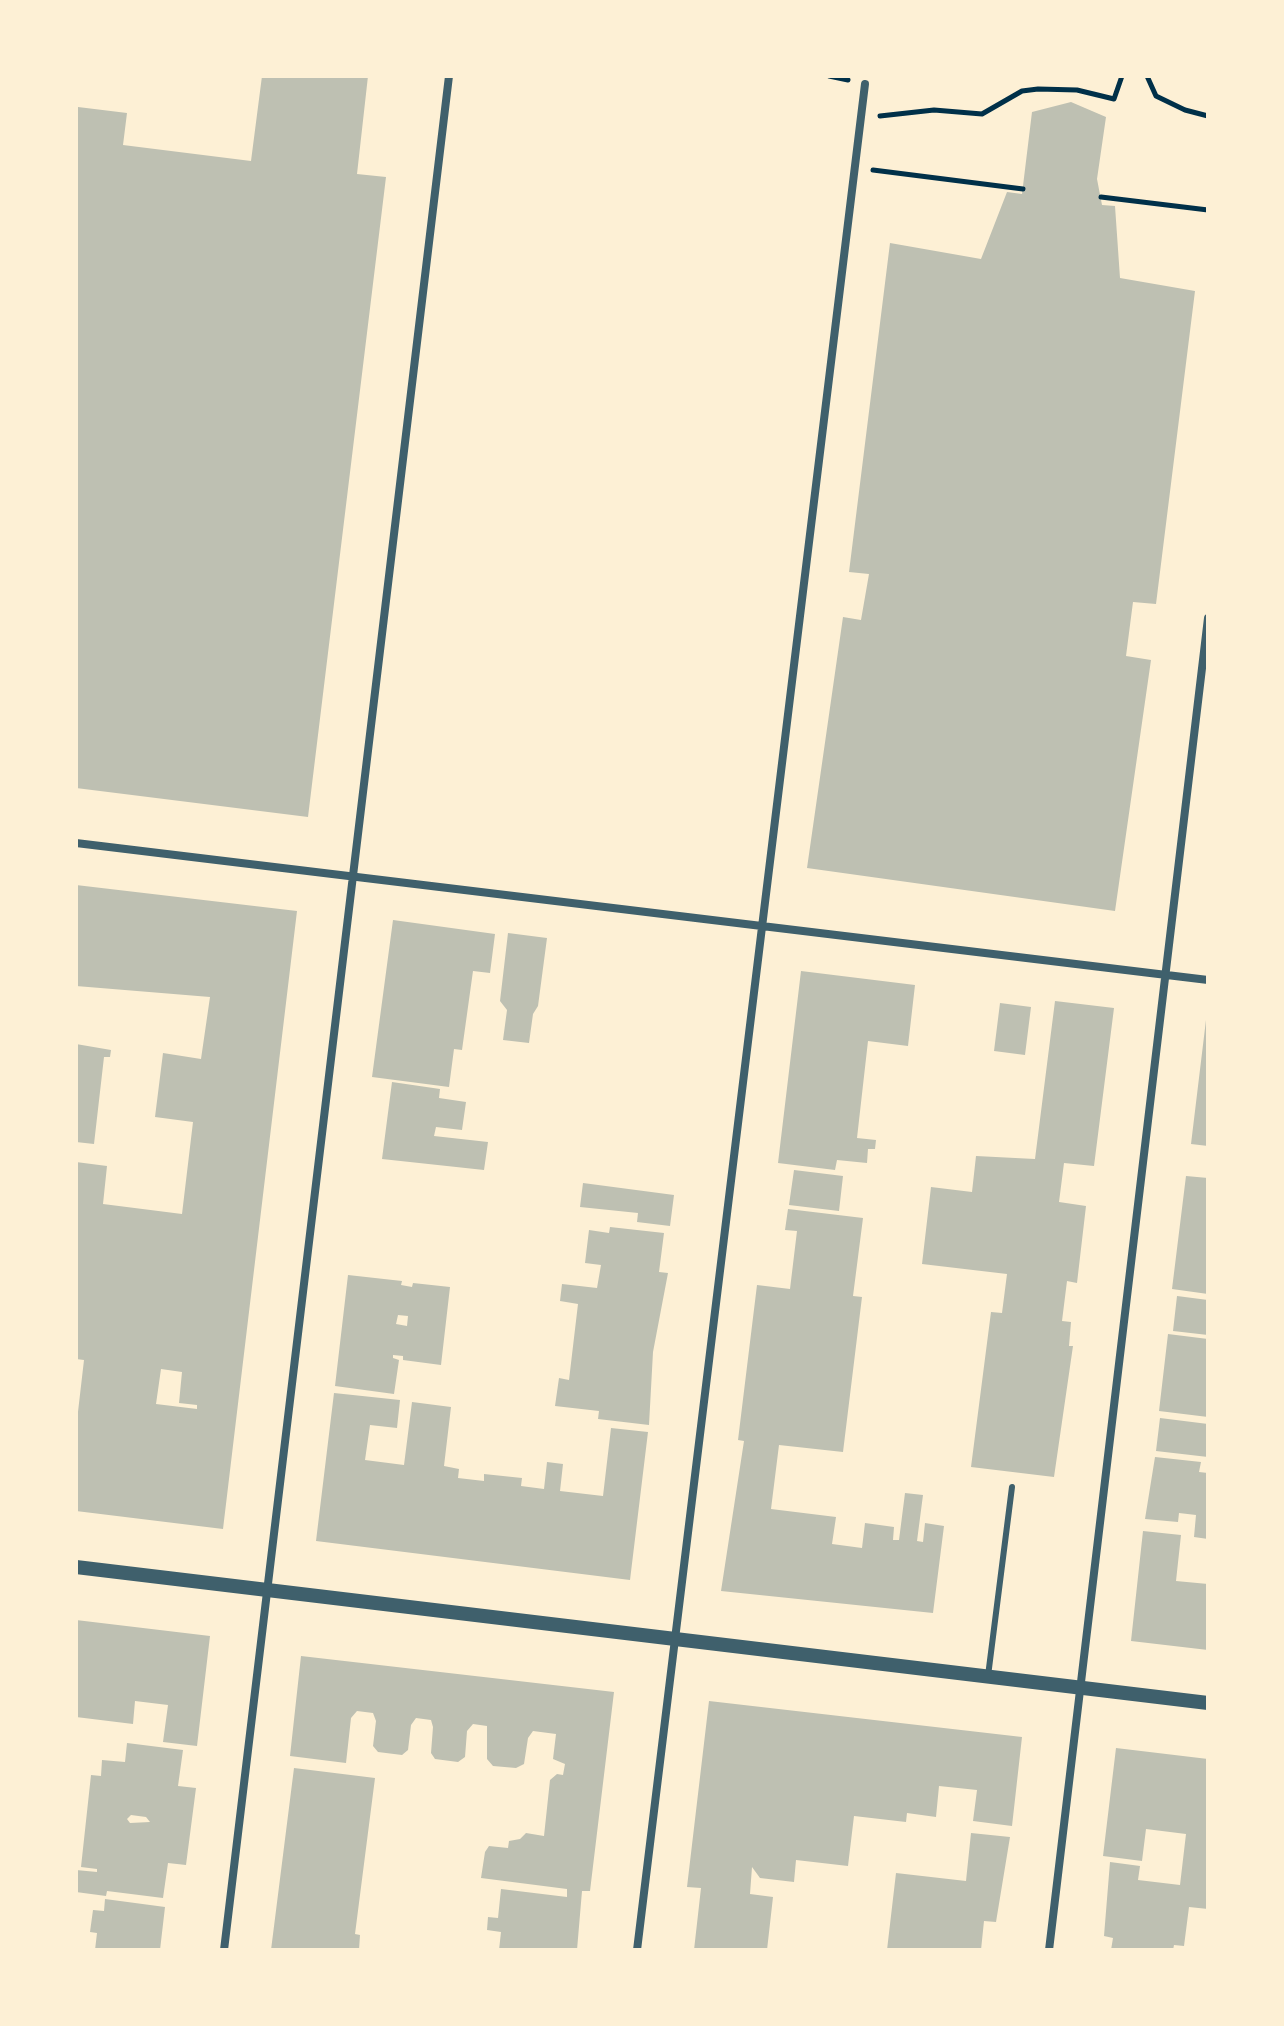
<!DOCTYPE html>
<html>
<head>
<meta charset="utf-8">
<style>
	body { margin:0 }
	#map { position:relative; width:1284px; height:2026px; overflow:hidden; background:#fdf0d5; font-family:Montserrat,sans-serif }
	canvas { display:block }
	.frame { position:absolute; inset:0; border:78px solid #fdf0d5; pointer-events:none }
</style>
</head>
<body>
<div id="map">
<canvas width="1284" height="2026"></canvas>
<div class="frame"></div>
</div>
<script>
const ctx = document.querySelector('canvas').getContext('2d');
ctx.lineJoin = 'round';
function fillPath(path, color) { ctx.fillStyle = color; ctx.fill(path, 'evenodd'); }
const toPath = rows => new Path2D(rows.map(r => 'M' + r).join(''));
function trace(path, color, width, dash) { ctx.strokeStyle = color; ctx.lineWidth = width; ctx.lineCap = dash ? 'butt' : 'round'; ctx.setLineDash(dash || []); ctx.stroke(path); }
const building = toPath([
	[262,76,368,76,357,174,386,177,308,817,76,788,78,107,127,113,123,145,251,161],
	[1071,102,1106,117,1097,179,1102,205,1115,206,1120,278,1195,291,1156,604,1133,602,1126,656,1151,660,1115,911,807,868,843,617,861,620,869,574,849,572,890,243,981,259,1007,192,1022,194,1032,112],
	[76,885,297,911,223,1529,76,1511,76,1429,84,1360,76,1359,76,1162,107,1166,103,1204,182,1214,193,1122,155,1117,163,1053,201,1059,210,997,76,986],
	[161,1369,182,1372,179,1403,197,1405,197,1409,156,1404],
	[393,920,495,934,490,973,473,971,462,1050,454,1049,449,1087,372,1077],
	[508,933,547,938,538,1006,533,1014,529,1043,503,1040,507,1010,500,1001],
	[801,971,915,985,908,1046,868,1041,857,1138,876,1140,875,1149,868,1149,867,1163,837,1160,835,1170,778,1163],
	[1055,1001,1114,1008,1094,1166,1064,1163,1059,1202,1086,1206,1077,1283,1067,1281,1062,1321,1071,1322,1069,1346,1073,1346,1054,1477,971,1467,991,1312,1002,1313,1007,1274,922,1264,931,1187,972,1192,976,1156,1035,1159],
	[1000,1003,1031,1007,1025,1055,994,1051],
	[1206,1020,1208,1020,1208,1146,1191,1144],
	[76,1044,111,1050,110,1057,104,1057,94,1144,76,1142],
	[392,1082,440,1089,439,1098,466,1102,462,1130,436,1127,434,1136,488,1142,484,1170,382,1159],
	[794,1170,843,1176,839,1211,789,1205],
	[1186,1176,1208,1178,1208,1294,1172,1289],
	[583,1183,674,1195,670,1226,637,1222,638,1213,580,1207],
	[788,1209,863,1218,853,1296,862,1297,843,1452,779,1445,771,1509,836,1517,832,1544,862,1548,865,1523,894,1527,893,1540,899,1540,905,1493,923,1495,917,1541,923,1542,925,1523,944,1526,933,1613,721,1591,744,1441,738,1440,757,1285,790,1289,797,1231,785,1230],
	[610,1227,664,1233,659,1272,668,1273,653,1352,649,1425,598,1419,599,1411,555,1406,559,1378,569,1380,578,1304,560,1301,562,1284,597,1288,601,1265,585,1263,589,1230,609,1233],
	[348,1275,402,1281,401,1285,412,1287,413,1283,450,1287,441,1365,403,1360,403,1356,393,1355,393,1358,399,1360,394,1394,335,1386],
	[398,1315,408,1316,407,1326,396,1324],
	[1177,1296,1208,1300,1208,1335,1173,1331],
	[1168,1334,1208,1339,1208,1417,1159,1411],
	[334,1393,400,1400,397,1428,370,1425,365,1460,404,1465,412,1402,451,1407,444,1466,459,1469,458,1478,484,1481,484,1474,522,1478,521,1486,544,1489,547,1462,563,1464,560,1491,603,1496,611,1428,648,1432,630,1580,316,1541],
	[1160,1418,1208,1424,1208,1457,1156,1451],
	[1155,1457,1201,1462,1199,1472,1208,1473,1208,1539,1194,1537,1196,1515,1179,1513,1178,1522,1145,1519],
	[1143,1531,1181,1535,1176,1581,1208,1584,1208,1650,1131,1641],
	[76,1620,210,1636,197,1746,163,1742,168,1705,135,1701,133,1724,76,1717],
	[301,1656,614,1692,590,1891,582,1891,577,1950,499,1950,501,1932,487,1930,488,1917,498,1918,501,1889,567,1897,567,1889,481,1878,485,1852,489,1846,508,1848,509,1841,520,1839,526,1833,544,1836,550,1780,557,1774,563,1775,565,1764,553,1759,556,1734,533,1731,528,1738,524,1764,516,1768,493,1766,487,1759,487,1726,473,1724,467,1731,465,1757,458,1762,435,1759,431,1753,433,1727,431,1720,416,1718,411,1725,408,1750,402,1755,378,1752,373,1746,376,1721,373,1713,357,1711,351,1718,346,1763,290,1756],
	[709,1701,1022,1737,1012,1826,973,1821,977,1790,939,1786,936,1817,907,1813,906,1822,854,1816,848,1866,796,1860,794,1882,760,1878,752,1867,750,1894,773,1897,767,1950,694,1950,701,1888,687,1887],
	[127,1743,183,1750,178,1786,196,1788,186,1865,168,1863,163,1898,107,1891,106,1896,76,1892,76,1870,97,1872,97,1869,81,1867,91,1775,101,1776,102,1760,125,1762],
	[131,1815,146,1817,150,1822,130,1823,127,1819],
	[1116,1748,1208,1759,1208,1909,1189,1907,1184,1946,1174,1945,1173,1950,1111,1950,1113,1938,1104,1936,1110,1862,1140,1866,1138,1880,1180,1885,1186,1834,1146,1829,1142,1861,1103,1856],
	[294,1768,375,1778,355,1934,360,1935,359,1950,271,1950],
	[971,1833,1010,1837,996,1922,984,1921,981,1950,887,1950,896,1873,966,1881],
	[105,1899,165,1907,160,1950,95,1950,97,1933,90,1932,93,1910,104,1911]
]);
const path = toPath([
	[829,76,848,80],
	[1147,76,1156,96,1185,110,1208,116],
	[880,116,934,110,982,114,1022,91,1038,89,1077,90,1114,99,1122,76],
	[873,170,1023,189],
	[1101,197,1208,210]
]);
const service = toPath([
	[988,1676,1012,1487]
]);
const minor = toPath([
	[76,843,1208,980],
	[224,1950,449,76],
	[637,1950,865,84],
	[1049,1950,1208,618]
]);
const tertiary = toPath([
	[76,1567,1208,1703]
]);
fillPath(building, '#bec0b2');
trace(path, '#003049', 5);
trace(service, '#3f606c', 6);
trace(minor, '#3f606c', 8);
trace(tertiary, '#3f606c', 14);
</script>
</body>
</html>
